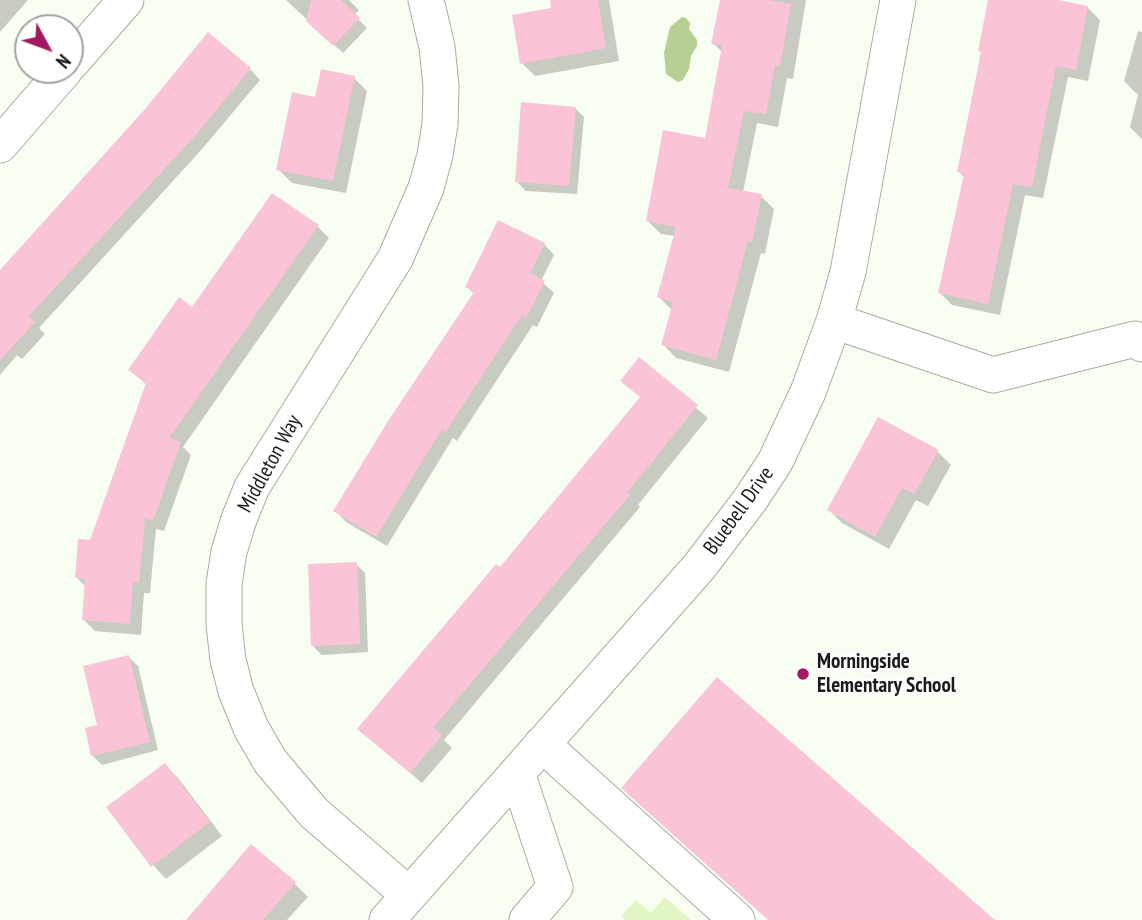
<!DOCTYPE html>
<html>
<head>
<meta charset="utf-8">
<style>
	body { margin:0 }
	#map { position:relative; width:1142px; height:920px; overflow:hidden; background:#f9fef2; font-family:"PT Sans Narrow",sans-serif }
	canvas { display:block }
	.north { position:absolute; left:14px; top:14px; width:70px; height:70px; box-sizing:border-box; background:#fff; border:2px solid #a3a4a3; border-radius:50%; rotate:131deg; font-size:19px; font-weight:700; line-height:28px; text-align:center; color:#1a1c18 }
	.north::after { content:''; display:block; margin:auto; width:24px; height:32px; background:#a41961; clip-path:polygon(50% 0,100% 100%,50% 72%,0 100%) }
</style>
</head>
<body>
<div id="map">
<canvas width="1142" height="920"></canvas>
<div class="north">N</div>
</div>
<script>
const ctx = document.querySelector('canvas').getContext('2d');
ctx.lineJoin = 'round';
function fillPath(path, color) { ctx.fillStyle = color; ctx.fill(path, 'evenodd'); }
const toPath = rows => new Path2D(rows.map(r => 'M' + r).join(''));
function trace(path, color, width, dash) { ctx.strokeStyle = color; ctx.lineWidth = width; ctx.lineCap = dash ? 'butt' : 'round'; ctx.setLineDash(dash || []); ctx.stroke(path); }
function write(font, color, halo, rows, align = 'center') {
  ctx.font = font + ' "PT Sans Narrow",sans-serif'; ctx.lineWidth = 5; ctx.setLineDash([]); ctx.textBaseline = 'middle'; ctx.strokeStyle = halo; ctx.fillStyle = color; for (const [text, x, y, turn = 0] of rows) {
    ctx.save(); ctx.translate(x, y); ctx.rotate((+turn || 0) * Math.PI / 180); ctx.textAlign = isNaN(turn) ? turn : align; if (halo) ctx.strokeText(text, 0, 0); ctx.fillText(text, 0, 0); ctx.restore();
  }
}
const green = toPath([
	[665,897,691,920,626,920,621,916,636,900,651,913]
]);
const water = toPath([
	[682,17,686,18,690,23,689,29,697,40,697,46,691,56,689,69,683,80,678,82,666,74,664,53,670,27]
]);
const shadow = toPath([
	[0,0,28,0,0,32],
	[286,0,349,0,359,10,354,15,367,28,343,53],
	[552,0,609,0,619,61,535,76,522,63,553,9],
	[721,0,806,0,793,79,787,78,778,127,757,123,743,192,761,196,774,209,765,254,761,253,729,372,676,358,663,344,673,311,659,297,675,236,661,234,647,220,707,140,722,52,713,43],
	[990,0,1049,0,1088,8,1100,20,1088,81,1068,77,1043,198,1025,195,1000,315,952,305,940,293,964,177,959,172,983,53],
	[1138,31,1142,32,1142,139,1130,127,1138,95,1124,81],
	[250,69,260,80,203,148,39,328,45,334,22,359,17,355,0,375,0,271],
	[354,78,367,91,346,193,292,183,278,169,316,99],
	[575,108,584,117,577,194,526,191,517,182],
	[272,195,318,227,329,238,183,447,191,455,164,531,156,529,150,593,144,593,141,635,95,631,84,620,86,587,77,578,147,385,130,370,193,309],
	[544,244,554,255,541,281,554,293,537,327,533,325,457,441,453,438,387,546,346,522,336,511,474,294,467,287],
	[639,360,708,418,638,505,640,507,444,740,452,748,422,783,371,740,500,569,641,398,622,381],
	[938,452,951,465,928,506,916,500,889,549,842,523,829,510],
	[356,564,365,573,368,652,322,655,313,646],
	[129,657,138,666,158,750,102,765,93,756,87,729,99,726],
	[165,765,178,778,222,836,166,879,153,865],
	[294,883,308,897,287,920,187,920]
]);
const building = toPath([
	[311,0,341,0,360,18,333,46,306,21],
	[550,0,598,0,606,48,520,64,512,15,551,8],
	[720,0,769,0,791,4,780,66,775,65,766,114,744,111,728,188,762,194,752,242,748,241,716,360,661,345,673,302,657,297,676,227,646,221,663,130,705,138,722,45,711,44],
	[988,0,1058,0,1088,6,1076,70,1056,66,1032,187,1013,184,988,304,938,293,964,174,957,172,981,52,978,51],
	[208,32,251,68,193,138,29,316,35,322,0,360,0,270,145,109],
	[321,69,355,76,333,181,276,170,292,92,315,97],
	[521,102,576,107,569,186,515,182],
	[272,193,319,225,169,438,181,442,153,521,145,518,139,583,133,582,130,624,82,620,85,579,75,578,78,539,90,540,146,383,128,370,179,297,192,307],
	[498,220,545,243,530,273,545,281,526,318,522,315,446,431,442,429,376,537,333,511,388,421,474,292,465,287],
	[639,357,698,405,627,493,630,495,433,728,442,735,410,773,357,729,496,564,500,567,640,397,620,381],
	[878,417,939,450,914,494,902,488,875,537,827,510],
	[357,562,360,644,311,646,308,564],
	[129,655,150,742,91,756,85,728,97,725,83,666],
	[717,677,995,920,768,920,621,788],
	[165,763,210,822,151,867,106,807],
	[251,844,296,882,263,920,186,920]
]);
const minor = toPath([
	[70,64,126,0],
	[0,145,65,70],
	[834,321,993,375,1135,339,1142,344],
	[542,744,737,920],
	[517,773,555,887,527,920],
	[409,895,314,813,270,761,251,728,236,691,228,660,224,624,224,584,229,552,239,519,252,487,395,259,426,188,435,155,440,124,441,86,437,47,426,0],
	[387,920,699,567,750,500,775,462,808,392,834,321,848,272,898,0]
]);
const markers = [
	[803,674,7,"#a41961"]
];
const streetNames = [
	["Middleton Way",270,464,-61],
	["Bluebell Drive",739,511,-54]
];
const poiNames = [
	["Morningside",817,662],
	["Elementary School",817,686]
];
fillPath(green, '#e1f6c2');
fillPath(water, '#b7cf92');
fillPath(shadow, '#0003');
fillPath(building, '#fac3d6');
trace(minor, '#a8aca1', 37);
trace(minor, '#fff', 35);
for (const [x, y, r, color] of markers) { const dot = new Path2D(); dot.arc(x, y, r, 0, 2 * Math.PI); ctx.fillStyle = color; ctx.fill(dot); trace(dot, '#fff', 2.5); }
write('21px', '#1a1c18', '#fff', streetNames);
write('bold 21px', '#1a1c18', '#fff', poiNames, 'left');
</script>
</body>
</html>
